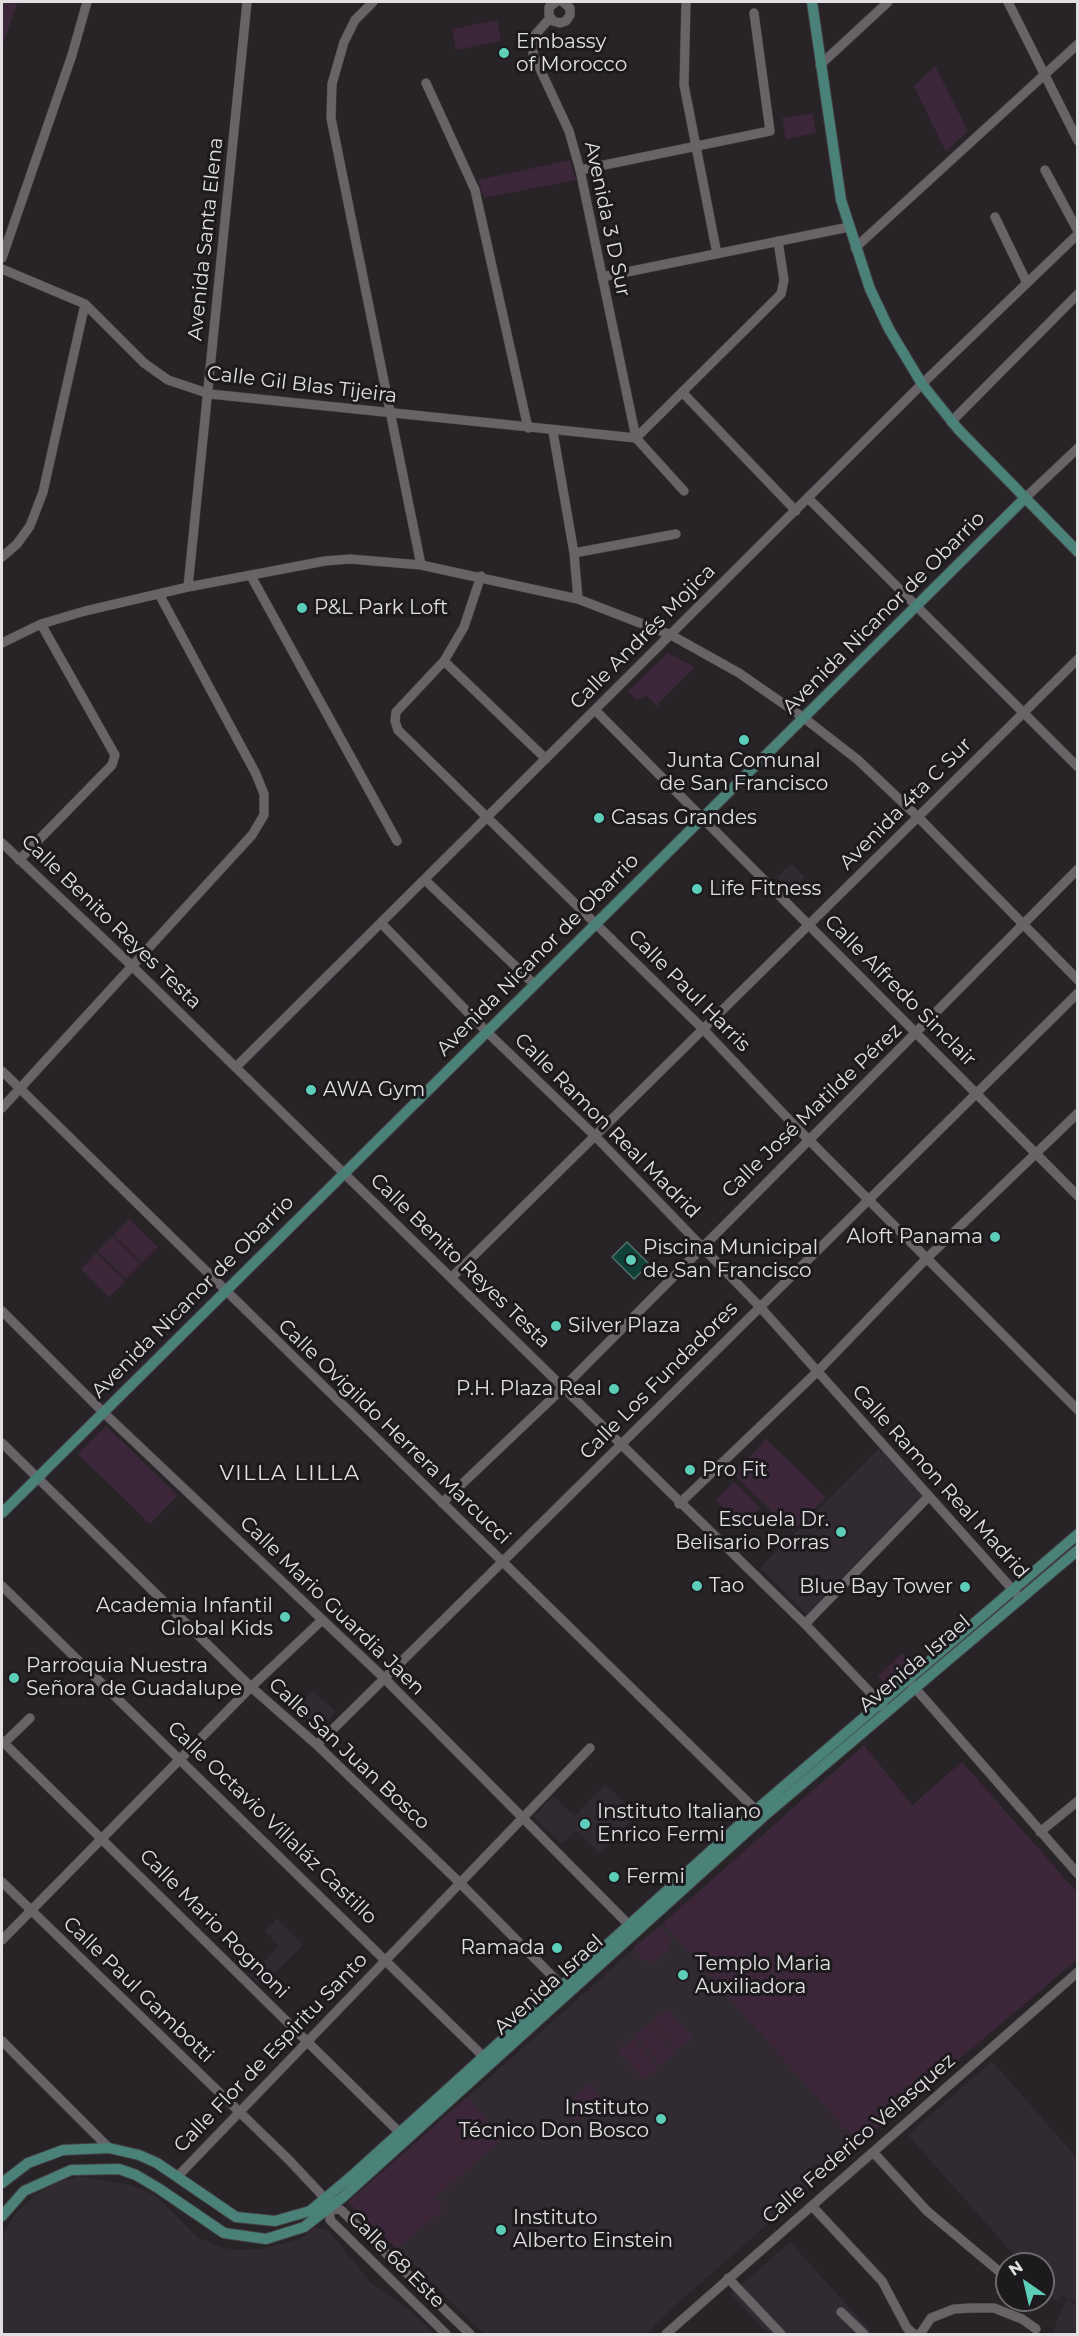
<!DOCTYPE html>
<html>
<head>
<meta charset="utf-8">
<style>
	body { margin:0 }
	#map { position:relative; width:1079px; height:2336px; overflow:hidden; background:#272326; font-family:Montserrat,sans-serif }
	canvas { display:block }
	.frame { position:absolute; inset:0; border:3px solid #e1dfe1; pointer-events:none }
	.north { position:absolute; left:995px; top:2252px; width:60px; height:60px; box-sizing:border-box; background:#1d1a1d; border:2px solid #6b696b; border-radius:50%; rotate:326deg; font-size:16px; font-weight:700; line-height:24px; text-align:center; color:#e1dfe1 }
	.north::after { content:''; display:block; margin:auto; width:21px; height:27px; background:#5dceb9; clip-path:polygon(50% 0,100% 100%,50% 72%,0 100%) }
</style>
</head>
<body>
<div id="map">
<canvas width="1079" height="2336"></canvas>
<div class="frame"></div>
<div class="north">N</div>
</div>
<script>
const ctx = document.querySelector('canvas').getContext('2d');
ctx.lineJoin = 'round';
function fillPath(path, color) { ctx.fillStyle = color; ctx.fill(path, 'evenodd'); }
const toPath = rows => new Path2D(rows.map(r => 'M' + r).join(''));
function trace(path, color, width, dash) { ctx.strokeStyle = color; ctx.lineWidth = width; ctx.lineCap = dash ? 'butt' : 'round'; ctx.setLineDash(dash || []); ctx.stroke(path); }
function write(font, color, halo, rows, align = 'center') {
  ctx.font = font + ' Montserrat,sans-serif'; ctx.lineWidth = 6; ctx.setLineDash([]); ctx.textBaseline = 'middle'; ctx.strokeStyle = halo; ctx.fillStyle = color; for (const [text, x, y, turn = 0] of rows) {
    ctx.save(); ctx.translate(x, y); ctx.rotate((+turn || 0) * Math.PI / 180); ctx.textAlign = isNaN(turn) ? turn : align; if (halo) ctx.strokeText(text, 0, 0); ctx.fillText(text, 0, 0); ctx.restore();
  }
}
const built = toPath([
	[791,864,805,877,790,891,777,877],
	[879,1448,922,1495,807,1614,760,1568],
	[312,1690,336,1712,319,1729,295,1708],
	[605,1784,637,1814,600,1854,576,1831,562,1844,533,1817,553,1796,575,1816],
	[277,1919,303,1945,262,1986,250,1975,279,1946,265,1931],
	[663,1923,858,2144,660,2319,648,2334,484,2334,397,2249,444,2209,399,2158],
	[992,2061,1077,2158,1077,2302,1063,2296,1056,2302,1043,2287,1043,2264,1022,2264,908,2135],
	[79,2176,130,2185,155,2195,199,2238,221,2247,236,2250,261,2249,300,2239,314,2227,329,2231,371,2283,412,2312,434,2334,2,2334,2,2236,14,2215,36,2194,56,2183],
	[790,2242,873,2334,768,2334,731,2294],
	[1066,2299,1077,2304,1077,2334,1052,2334]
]);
const green = toPath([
	[2,2,18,2,2,46],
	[497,20,501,41,456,50,452,29],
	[935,66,968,131,946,152,914,86],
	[813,113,816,133,786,139,782,118],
	[570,160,576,180,484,198,478,180],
	[668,653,695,667,659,703,658,707,647,696,637,700,628,691],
	[129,1219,158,1247,142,1263,114,1235],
	[113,1236,141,1264,126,1279,97,1251],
	[96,1253,125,1281,109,1297,81,1269],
	[106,1426,178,1495,150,1524,78,1454],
	[766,1439,826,1497,793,1531,733,1474],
	[734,1482,760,1508,742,1527,716,1500],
	[903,1653,918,1669,892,1692,878,1676],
	[864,1745,912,1805,962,1762,1077,1892,1078,1959,858,2144,663,1923],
	[660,1926,671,1940,670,1948,656,1961,650,1962,643,1959,633,1948],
	[667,2009,693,2037,678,2050,652,2022],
	[650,2023,676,2052,661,2065,635,2036],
	[633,2038,659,2067,644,2080,618,2051],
	[590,2083,602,2098,575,2122,562,2108],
	[467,2097,503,2138,435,2198,444,2209,397,2249,348,2202]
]);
const water = toPath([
	[627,1242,649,1264,634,1279,612,1257,627,1242]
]);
const minor = toPath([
	[373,2,355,20,344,42,332,84,331,118,421,565],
	[556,2,549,7,549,15,553,21,560,23,566,21,570,15,570,8,563,2],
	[686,2,684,85,717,254],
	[1008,2,1078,141],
	[550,18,535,35,533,54,569,131,580,170,636,438],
	[820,65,888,2],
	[426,83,475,190,528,428],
	[580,170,770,131,754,13],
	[1045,170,1078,231],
	[995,217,1027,283],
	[855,248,1078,44],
	[2,258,72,55,87,2],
	[2,269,85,304,144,363,168,380,210,394,636,438],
	[602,277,849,227],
	[682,392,796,511],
	[951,422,1078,294],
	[553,432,574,553,578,599],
	[636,438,781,294,784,280,778,241],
	[636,438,684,491],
	[808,498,1078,767],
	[1024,499,1078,448],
	[574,553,676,534],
	[2,557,17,544,30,526,43,492,85,304],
	[251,576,397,841],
	[481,576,464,627,444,661,396,712,395,721,398,730,703,1029,794,1125,1078,1410],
	[188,587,247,2],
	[2,643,41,624,85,611,188,587,325,561,350,559,421,565,578,599,671,635,739,673,804,718,858,760,918,817,1078,980],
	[444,661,546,759],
	[595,710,1078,1196],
	[2,843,132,966,805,1624,885,1708],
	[19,860,112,765,115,755,41,624],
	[425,880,534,984],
	[381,923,486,1031,595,1136,760,1307,1021,1599],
	[236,1067,922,384,1078,234],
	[2,1071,759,1813],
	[2,1108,252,835,264,815,264,794,256,774,159,594],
	[451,1278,1078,659],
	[2,1311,103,1412,384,1678,633,1929],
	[2,1443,251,1687,317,1745,460,1883,566,1990],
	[442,1503,563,1388,1078,869],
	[679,1504,818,1371,926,1259,1078,1113],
	[2,1586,487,2060],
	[805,1624,929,1496],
	[908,1680,1078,1874],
	[2,1741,400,2133],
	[4,1743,30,1718],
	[317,1745,1078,993],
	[1040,1832,1078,1801],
	[2,1882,288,2159,320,2193,330,2208,341,2210,470,2334],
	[2,1940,251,1687,321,1621],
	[2,2041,109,2148],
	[873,2152,927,2211,1007,2278],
	[178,2176,590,1748],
	[812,2206,882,2281,907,2328,914,2334],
	[330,2208,330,2220,446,2334],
	[728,2278,781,2334],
	[841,2312,864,2334],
	[666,2334,1078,1972],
	[920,2334,931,2318,954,2309,972,2308,994,2308,1022,2319,1036,2329]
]);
const major = toPath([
	[812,2,841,200,870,289,889,329,922,384,958,429,1078,552],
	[2,1513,1024,499],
	[2,2183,28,2163,63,2150,109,2148,139,2155,157,2163,236,2217,275,2221,310,2211,354,2174,756,1810,1078,1534],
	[2,2216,24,2191,71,2170,119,2169,136,2175,158,2188,224,2233,266,2239,304,2227,343,2197,763,1817,1078,1550]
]);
const markers = [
	[504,53,6,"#5dceb9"],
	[302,608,6,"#5dceb9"],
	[744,740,6,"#5dceb9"],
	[599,818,6,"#5dceb9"],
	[697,889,6,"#5dceb9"],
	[311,1090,6,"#5dceb9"],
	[995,1237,6,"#5dceb9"],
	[631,1260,6,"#5dceb9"],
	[556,1326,6,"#5dceb9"],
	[614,1389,6,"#5dceb9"],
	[690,1470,6,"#5dceb9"],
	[841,1532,6,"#5dceb9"],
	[697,1586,6,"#5dceb9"],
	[965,1587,6,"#5dceb9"],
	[285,1617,6,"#5dceb9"],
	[14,1678,6,"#5dceb9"],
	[585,1824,6,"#5dceb9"],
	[614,1877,6,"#5dceb9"],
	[557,1948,6,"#5dceb9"],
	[683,1975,6,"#5dceb9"],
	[661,2119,6,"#5dceb9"],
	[501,2230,6,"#5dceb9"]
];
const poiNames = [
	["Embassy",516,42],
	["of Morocco",516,65],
	["P&L Park Loft",314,608],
	["Junta Comunal",744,761,"center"],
	["de San Francisco",744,784,"center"],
	["Casas Grandes",611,818],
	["Life Fitness",709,889],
	["AWA Gym",323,1090],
	["Aloft Panama",983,1237,"right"],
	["Piscina Municipal",643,1248],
	["de San Francisco",643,1271],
	["Silver Plaza",568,1326],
	["P.H. Plaza Real",602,1389,"right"],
	["Pro Fit",702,1470],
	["Escuela Dr.",829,1520,"right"],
	["Belisario Porras",829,1543,"right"],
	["Tao",709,1586],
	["Blue Bay Tower",953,1587,"right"],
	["Academia Infantil",273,1606,"right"],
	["Global Kids",273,1629,"right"],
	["Parroquia Nuestra",26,1666],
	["Señora de Guadalupe",26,1689],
	["Instituto Italiano",597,1812],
	["Enrico Fermi",597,1835],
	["Fermi",626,1877],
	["Ramada",545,1948,"right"],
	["Templo Maria",695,1964],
	["Auxiliadora",695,1987],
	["Instituto",649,2108,"right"],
	["Técnico Don Bosco",649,2131,"right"],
	["Instituto",513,2218],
	["Alberto Einstein",513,2241]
];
const streetNames = [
	["Avenida 3 D Sur",607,219,78],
	["Avenida Santa Elena",206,239,-84],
	["Calle Gil Blas Tijeira",302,385,7],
	["Avenida Nicanor de Obarrio",884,613,-45],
	["Calle Andrés Mojica",643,637,-45],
	["Avenida 4ta C Sur",906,804,-45],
	["Calle Benito Reyes Testa",111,922,44],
	["Avenida Nicanor de Obarrio",538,955,-45],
	["Calle Paul Harris",689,991,45],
	["Calle Alfredo Sinclair",900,991,45],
	["Calle José Matilde Pérez",812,1111,-44],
	["Calle Ramon Real Madrid",607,1126,45],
	["Calle Benito Reyes Testa",460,1261,44],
	["Avenida Nicanor de Obarrio",193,1297,-45],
	["Calle Los Fundadores",659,1381,-45],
	["Calle Ovigildo Herrera Marcucci",394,1432,44],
	["Calle Ramon Real Madrid",940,1482,48],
	["Calle Mario Guardia Jaen",332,1606,44],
	["Avenida Israel",915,1664,-40],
	["Calle San Juan Bosco",349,1754,43],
	["Calle Octavio Villaláz Castillo",272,1823,44],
	["Calle Mario Rognoni",214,1924,45],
	["Avenida Israel",549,1985,-42],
	["Calle Paul Gambotti",138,1990,44],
	["Calle Flor de Espiritu Santo",271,2053,-46],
	["Calle Federico Velasquez",859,2139,-41],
	["Calle 68 Este",396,2260,45]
];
const neighbourhoodNames = [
	["VILLA LILLA",290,1474]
];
fillPath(built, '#322a31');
fillPath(green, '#3c273a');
fillPath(water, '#0f4139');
trace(water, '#4e706b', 1.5);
trace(minor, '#423f41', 10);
trace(major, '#423f41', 12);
trace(minor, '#676367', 9);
trace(major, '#4a827a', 10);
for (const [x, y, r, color] of markers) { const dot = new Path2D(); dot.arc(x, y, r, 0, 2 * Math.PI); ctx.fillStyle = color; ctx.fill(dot); trace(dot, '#1d1a1d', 2); }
write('20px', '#e1dfe1', '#1d1a1d', poiNames, 'left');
write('20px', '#e1dfe1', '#1d1a1d', streetNames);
ctx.letterSpacing = '1.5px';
write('21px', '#e2dee2', '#1d1a1d', neighbourhoodNames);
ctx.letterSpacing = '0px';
</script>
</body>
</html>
